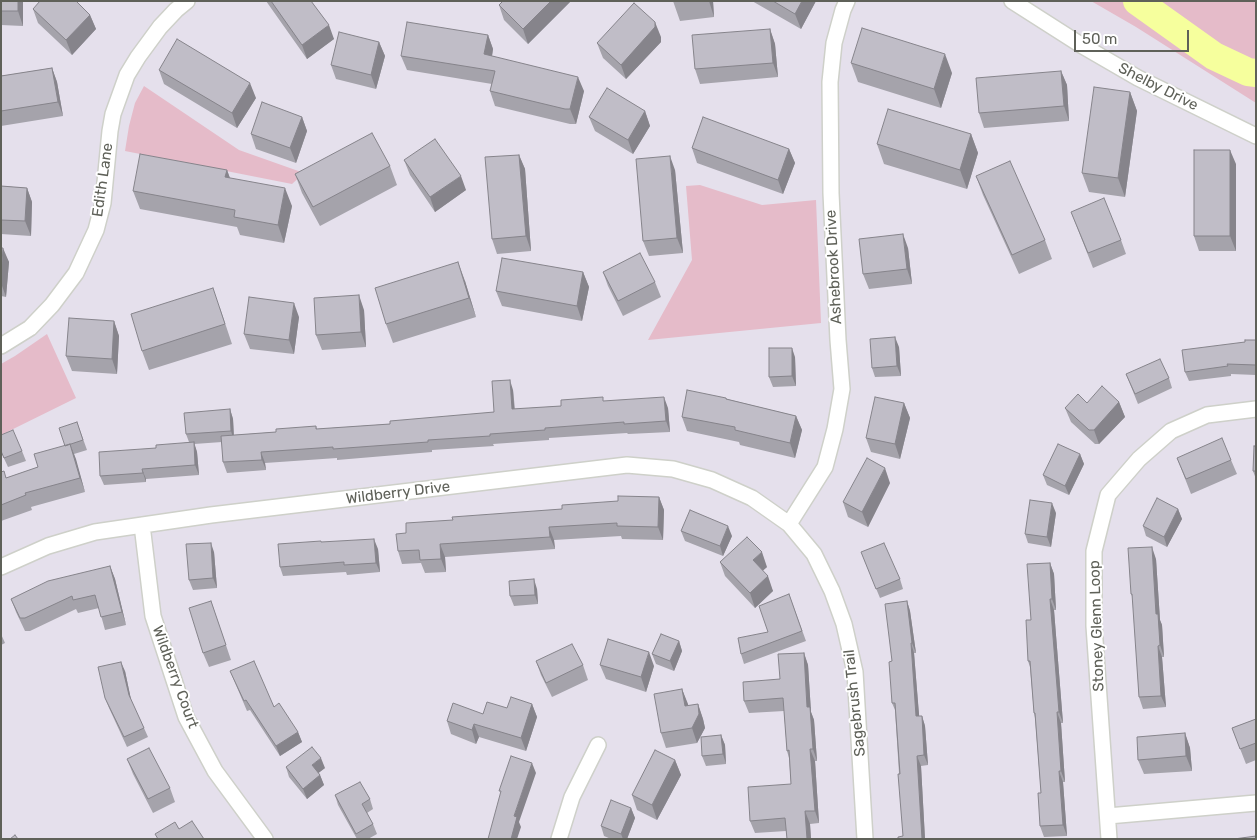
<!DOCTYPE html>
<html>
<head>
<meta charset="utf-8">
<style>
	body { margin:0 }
	#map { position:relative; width:1257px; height:840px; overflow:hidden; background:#e5e0ec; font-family:Rubik,sans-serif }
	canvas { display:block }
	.frame { position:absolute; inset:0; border:2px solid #5f6159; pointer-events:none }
	.scale { position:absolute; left:1074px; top:30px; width:115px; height:22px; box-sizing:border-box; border:2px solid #5f6159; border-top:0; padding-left:6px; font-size:15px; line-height:18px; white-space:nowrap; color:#5f6159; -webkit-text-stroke:4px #fff; paint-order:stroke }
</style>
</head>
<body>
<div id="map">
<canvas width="1257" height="840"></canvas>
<div class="frame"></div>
<div class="scale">50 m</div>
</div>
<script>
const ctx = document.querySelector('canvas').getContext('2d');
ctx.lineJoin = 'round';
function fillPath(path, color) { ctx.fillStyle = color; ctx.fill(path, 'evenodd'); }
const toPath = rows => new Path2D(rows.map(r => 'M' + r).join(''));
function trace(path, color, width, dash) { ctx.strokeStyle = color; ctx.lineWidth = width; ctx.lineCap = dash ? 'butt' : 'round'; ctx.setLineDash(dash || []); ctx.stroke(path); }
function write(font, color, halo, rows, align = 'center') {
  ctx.font = font + ' Rubik,sans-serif'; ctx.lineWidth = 4; ctx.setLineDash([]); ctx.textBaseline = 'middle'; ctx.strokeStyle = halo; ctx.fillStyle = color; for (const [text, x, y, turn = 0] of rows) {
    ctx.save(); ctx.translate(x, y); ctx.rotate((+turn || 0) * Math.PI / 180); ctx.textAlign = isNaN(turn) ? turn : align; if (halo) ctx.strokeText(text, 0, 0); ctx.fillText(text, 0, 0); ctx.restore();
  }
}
const green = toPath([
	[1091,1,1256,1,1256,103,1136,27],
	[144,86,239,150,304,173,292,184,125,151,129,126,135,103],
	[700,185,762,205,816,200,821,323,648,340,692,260,686,186],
	[47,334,76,398,1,435,1,364,15,356]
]);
const river = toPath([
	[1137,1,1214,56,1248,72,1256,73]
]);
const minor = toPath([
	[1012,1,1081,45,1138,78,1256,136],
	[1,346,30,328,52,305,76,273,96,230,103,203,110,131,113,114,127,75,138,57,160,27,176,10,187,1],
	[789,524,825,467,835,429,842,389,838,340,831,193,830,82,834,43,843,10,847,1],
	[142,525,153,616,186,717,215,771,265,839],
	[1,567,48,546,95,532,211,515,627,465,673,469,712,480,752,498,789,524,814,554,832,591,844,624,855,672,865,839],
	[1108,816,1256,803],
	[559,839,572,797,598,745],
	[1109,839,1094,626,1094,551,1108,495,1139,459,1171,431,1207,415,1256,409]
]);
const wall = toPath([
	[1,1,23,1,23,26,1,25],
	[266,1,311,1,334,39,307,59],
	[503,1,571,1,528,44,504,20,499,5],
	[673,1,713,1,714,17,680,21],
	[752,1,816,1,801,29],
	[33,9,90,15,96,29,72,55,38,23],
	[770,29,775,44,778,77,700,84,695,69],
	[488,35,493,49,492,56,584,91,576,124,570,124,495,106,490,91,492,84,407,70,401,56],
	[661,37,661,42,626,79,603,58,597,43],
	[379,42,385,56,376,89,336,79,331,65],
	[851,63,952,73,941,108,858,82],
	[52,68,57,82,63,116,1,126,1,76],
	[159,70,256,98,237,128,164,84],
	[1061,71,1067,85,1069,121,984,128,979,113],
	[1130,92,1137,111,1125,197,1089,192,1082,173],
	[645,111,650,126,633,154,595,131,589,117],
	[302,117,307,131,296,163,256,149,251,134],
	[971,134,978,153,967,189,884,164,877,144],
	[692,148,789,149,795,163,783,194,697,163],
	[519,155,525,169,531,251,497,254,492,239],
	[404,160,466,190,435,212,410,175],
	[1236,164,1236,251,1199,251,1194,236],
	[390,166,397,185,320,226,302,193,295,174],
	[227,170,230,178,292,206,284,243,240,235,237,227,140,209,133,191],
	[675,170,683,253,649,256,643,241],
	[976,176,1045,240,1052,259,1019,274,983,195],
	[1,186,27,188,32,202,31,236,1,234],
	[1071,212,1121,240,1126,254,1093,268],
	[1,248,9,262,6,297,1,296],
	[908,248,912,284,869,289,863,274],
	[583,272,589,287,582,321,502,306,496,291],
	[603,272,655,282,661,297,623,316,608,286],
	[465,281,476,317,393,343,386,324],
	[220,308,232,344,149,370,142,351],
	[364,310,366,347,322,350,316,335],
	[299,317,294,354,250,349,244,334],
	[114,321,119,336,117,374,72,371,66,356],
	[1256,340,1256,375,1231,374,1231,376,1189,381,1185,372,1245,342],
	[899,347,901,376,875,377,872,368],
	[795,357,796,386,773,387,769,377],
	[1126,374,1169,378,1172,388,1138,404],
	[513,390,515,409,561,406,604,401,668,408,670,432,628,434,627,433,549,438,549,440,493,444,494,446,432,450,432,452,337,460,337,458,265,463,266,470,227,473,223,462,222,442,194,444,197,452,199,475,146,479,146,482,104,485,100,476,156,448,189,442,186,434,230,409,233,419,234,435,276,432,316,426,317,429,390,424,494,412],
	[726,398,727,399,796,416,802,430,795,458,740,445,739,442,687,431,682,417],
	[1119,402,1125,417,1099,444,1095,444,1071,422,1065,408,1087,403],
	[904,403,910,418,900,459,871,452,866,438],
	[77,422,87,450,74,454,85,492,31,507,32,510,1,521,1,472,6,478,38,467,65,446],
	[1,435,22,451,26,461,8,467,1,452],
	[1256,446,1256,479,1253,471],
	[1080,454,1084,464,1069,495,1047,485,1043,475],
	[1177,458,1231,460,1237,474,1191,494],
	[890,483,868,527,848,517,843,502],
	[659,497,664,510,663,540,622,539,621,536,554,540,555,549,445,557,446,572,425,573,421,563,402,564,398,551,406,533,453,520,562,509,618,501],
	[1178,509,1182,519,1167,547,1146,536,1143,526],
	[1056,513,1051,547,1028,543,1025,534],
	[681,531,732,536,723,556,685,541],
	[321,542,378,549,380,572,347,575,346,572,283,576,280,567],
	[214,552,217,588,193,590,189,580],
	[861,552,900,579,903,589,880,598],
	[1156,559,1160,620,1162,625,1164,657,1162,657,1166,707,1143,709,1139,697,1133,598,1131,594],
	[720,562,767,567,762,571,773,591,755,608,725,576],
	[1050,563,1054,574,1056,610,1054,610,1063,723,1061,723,1065,782,1063,782,1067,836,1044,837,1040,826,1041,793,1035,718,1034,713,1030,667,1028,661],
	[110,566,115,579,126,625,105,630,99,608,78,613,76,609,30,631,25,631,16,612,11,599],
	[537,589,538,604,514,606,510,596],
	[789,594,806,641,744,664,741,654,768,632],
	[211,601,231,660,209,667,203,653],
	[907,601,910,611,916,653,914,653,919,716,922,716,925,726,928,765,921,766,925,839,898,839,903,836,895,710,892,703,892,661],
	[1,634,5,643,1,645],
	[679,641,682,651,674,671,656,664,652,654],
	[804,653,808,665,811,712,814,720,817,761,815,761,819,823,810,824,811,839,787,839,786,831,755,833,750,821,791,784,789,758,787,751,784,711,749,713,744,701,780,679],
	[536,661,583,665,588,680,552,697,541,675],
	[600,665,654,666,646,692,606,679],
	[125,671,131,700,144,728,148,737,127,747,109,708,105,698],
	[230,671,274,707,298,732,302,742,280,756,250,710,247,711],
	[682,689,688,706,698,704,703,719,705,728,697,743,666,748,661,733],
	[532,704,537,717,526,751,479,737,476,744,451,734,447,721],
	[1256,719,1256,760,1246,764,1232,728],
	[1185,733,1190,748,1192,771,1144,774,1138,760],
	[721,735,725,745,726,764,706,766,702,756],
	[127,759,170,788,175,802,153,813,133,774],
	[675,760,681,775,657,820,637,810,632,795],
	[286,767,325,768,318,773,320,775,324,785,307,799,289,777],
	[335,795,370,799,373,809,367,813,373,824,377,834,368,839,357,839,338,805],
	[631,808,635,818,627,839,611,839,604,836,601,826]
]);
const shadedWall = toPath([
	[18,1,23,1,23,26,18,11],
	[551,1,571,1,528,44,523,29],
	[709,1,713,1,714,17],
	[802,1,816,1,801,29,795,14],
	[90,15,96,29,72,55,66,40],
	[655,22,661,37,661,42,626,79,621,65],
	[329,25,334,39,307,59,302,45],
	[770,29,775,44,778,77,773,63],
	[488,35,493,49,490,69,484,54],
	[379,42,385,56,376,89,371,75],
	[945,54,952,73,941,108,934,89],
	[52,68,57,82,63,116,58,102],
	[1061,71,1067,85,1069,121,1064,106],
	[578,77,584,91,576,124,570,109],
	[250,83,256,98,237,128,232,113],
	[1130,92,1137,111,1125,197,1118,178],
	[645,111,650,126,633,154,628,140],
	[302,117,307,131,296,163,290,148],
	[971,134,978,153,967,189,960,170],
	[789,149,795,163,783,194,778,180],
	[1230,150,1236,164,1236,251,1230,236],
	[519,155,525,169,531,251,526,236],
	[670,156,675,170,683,253,677,238],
	[227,170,233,187,225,177],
	[461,176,466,190,435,212,430,197],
	[27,188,32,202,31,236,25,221],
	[285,188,292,206,284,243,278,225],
	[903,234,908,248,912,284,907,269],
	[3,248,9,262,6,297,1,283],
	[458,262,465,281,476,317,469,298],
	[583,272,589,287,582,321,577,306],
	[359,295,364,310,366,347,361,332],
	[294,303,299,317,294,354,289,340],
	[114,321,119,336,117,374,112,359],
	[895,337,899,347,901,376,897,366],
	[792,348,795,357,796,386,792,376],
	[510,380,513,390,515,420,512,409],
	[664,397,668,408,670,432,666,421],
	[1119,402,1125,417,1099,444,1094,430],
	[904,403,910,418,900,459,895,444],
	[230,409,233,419,234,441,231,431],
	[796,416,802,430,795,458,790,443],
	[194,442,197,452,199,475,195,465],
	[70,444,76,459,85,492,80,478],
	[261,452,265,463,266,470,262,460],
	[1080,454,1084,464,1069,495,1065,486],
	[885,468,890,483,868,527,862,512],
	[142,469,146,479,146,482,143,473],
	[659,497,664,510,663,540,658,527],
	[1052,503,1056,513,1051,547,1047,537],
	[1178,509,1182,519,1167,547,1164,537],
	[728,526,732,536,723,556,720,546],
	[549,527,554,540,555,549,550,537],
	[374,539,378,549,380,572,376,563],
	[211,543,214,552,217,588,213,578],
	[440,544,445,557,446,572,441,559],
	[1152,547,1156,559,1160,620,1162,625,1164,657,1160,645,1156,614],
	[762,552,767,567,758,575,753,560],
	[1050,563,1054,574,1056,610,1052,599],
	[110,566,115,579,126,625,122,612],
	[768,576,773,591,755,608,750,593],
	[534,579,537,589,538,604,535,595],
	[1050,599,1054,610,1063,723,1059,712],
	[907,601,910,611,916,653,912,643],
	[679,641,682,651,674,671,670,661],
	[911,643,914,653,920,726,916,716],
	[1158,646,1162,657,1166,707,1161,696],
	[649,652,654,666,646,692,641,677],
	[804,653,808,665,811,712,814,720,817,761,813,749,807,707],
	[121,662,125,671,132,704,129,695],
	[682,689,688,704,690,721,685,706],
	[532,704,537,717,526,751,521,738],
	[698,704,703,719,705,728,697,743,692,728],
	[1057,712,1061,723,1065,782,1061,771],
	[922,716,925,726,928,765,924,755],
	[474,724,479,737,476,744,472,730],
	[298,732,302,742,280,756,276,746],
	[1185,733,1190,748,1192,771,1186,756],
	[721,735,725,745,726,764,723,754],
	[810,749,815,761,819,823,815,811],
	[917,756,921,766,925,839,922,839],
	[321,758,325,768,316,775,312,765],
	[675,760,681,775,657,820,652,805],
	[532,763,536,773,519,822,521,827,517,839,511,839,514,816],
	[1059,771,1063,782,1067,836,1063,825],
	[320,775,324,785,307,799,303,789],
	[631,808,635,818,627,839,623,839,621,834],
	[805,811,810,824,811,839,807,839]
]);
const building = toPath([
	[1,1,18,1,18,11,1,11,1,1],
	[40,1,76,1,90,15,66,40,33,9,40,1],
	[271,1,311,1,329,25,302,45,271,1],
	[503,1,551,1,523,29,499,5,503,1],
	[773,1,802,1,795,14,773,1],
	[634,3,655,22,655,27,621,65,597,43,634,3],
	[407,22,488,35,484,54,578,77,570,109,565,109,490,91,495,71,401,56,407,22],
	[862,28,945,54,934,89,851,63,862,28],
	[770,29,773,63,695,69,692,35,770,29],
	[339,32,379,42,371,75,331,65,339,32],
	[177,39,250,83,232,113,159,70,177,39],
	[52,68,58,102,1,111,1,76,52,68],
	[1061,71,1064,106,979,113,976,78,1061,71],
	[1094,87,1130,92,1118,178,1082,173,1094,87],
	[607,88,645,111,628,140,589,117,607,88],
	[262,102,302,117,290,148,251,134,262,102],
	[888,109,971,134,960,170,877,144,888,109],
	[703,117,789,149,778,180,692,148,703,117],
	[372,133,390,166,313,207,295,174,372,133],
	[435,139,461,176,430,197,404,160,435,139],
	[1194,150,1230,150,1230,236,1194,236,1194,150],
	[140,154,227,170,225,177,285,188,278,225,234,217,235,210,133,191,140,154],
	[519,155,526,236,492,239,485,157,519,155],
	[670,156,677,238,643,241,636,159,670,156],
	[1010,161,1045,240,1012,255,976,176,1010,161],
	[1,186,27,188,25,221,1,220,1,186],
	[1104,198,1121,240,1088,253,1071,212,1104,198],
	[903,234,907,269,863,274,859,239,903,234],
	[1,248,3,248,1,277,1,248],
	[640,253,655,282,618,301,603,272,640,253],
	[502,258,583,272,577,306,496,291,502,258],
	[458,262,469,298,386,324,375,288,458,262],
	[213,288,225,324,142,351,131,314,213,288],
	[359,295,361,332,316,335,314,298,359,295],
	[249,297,294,303,289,340,244,334,249,297],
	[69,318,114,321,112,359,66,356,69,318],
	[895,337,897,366,872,368,870,339,895,337],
	[1245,340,1256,340,1256,365,1227,364,1228,366,1185,372,1182,350,1245,342,1245,340],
	[769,348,792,348,792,376,769,377,769,348],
	[1160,359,1169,378,1135,394,1126,374,1160,359],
	[510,380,512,409,561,406,561,400,603,397,603,401,664,397,666,421,624,424,624,422,545,428,545,430,490,434,490,436,428,440,428,442,333,449,333,447,261,452,262,460,223,462,221,436,276,432,276,429,316,426,316,429,390,424,390,421,494,412,492,381,510,380],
	[1102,386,1119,402,1094,430,1089,430,1065,408,1078,394,1087,403,1102,386],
	[687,390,726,398,726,399,796,416,790,443,735,430,735,427,682,417,687,390],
	[875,397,904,403,895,444,866,438,875,397],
	[230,409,231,431,186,434,184,413,230,409],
	[77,422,83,440,65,446,59,428,77,422],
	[13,430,22,451,4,458,1,451,1,435,13,430],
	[1222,438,1231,460,1186,479,1177,458,1222,438],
	[194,442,195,465,142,469,143,473,100,476,99,452,156,448,156,445,194,442],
	[70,444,80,478,25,493,26,495,1,505,1,472,4,471,6,478,38,467,34,454,70,444],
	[1058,444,1080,454,1065,486,1043,475,1058,444],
	[1254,446,1256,446,1256,471,1253,471,1254,446],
	[867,458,885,468,862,512,843,502,867,458],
	[618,496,659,497,658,527,617,526,617,523,549,527,550,537,440,544,441,559,420,560,419,550,398,551,396,534,406,533,406,523,453,520,452,517,562,509,562,505,618,501,618,496],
	[1157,498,1178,509,1164,537,1143,526,1157,498],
	[1030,500,1052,503,1047,537,1025,534,1030,500],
	[690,510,728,526,720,546,681,531,690,510],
	[747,537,762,552,753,560,768,576,750,593,720,562,747,537],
	[374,539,376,563,344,565,344,562,280,567,278,544,321,541,321,542,374,539],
	[211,543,213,578,189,580,186,544,211,543],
	[884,543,900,579,876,589,861,552,884,543],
	[1152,547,1156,614,1158,614,1160,645,1158,646,1161,696,1139,697,1132,594,1131,594,1128,548,1152,547],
	[1050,563,1052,599,1050,599,1059,712,1057,712,1061,771,1059,771,1063,825,1040,826,1038,793,1041,793,1035,713,1034,713,1030,661,1028,661,1026,620,1031,620,1027,564,1050,563],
	[110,566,122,612,101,617,95,595,73,600,72,596,25,618,20,618,11,599,48,581,110,566],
	[534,579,535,595,510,596,509,581,534,579],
	[789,594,802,631,741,654,738,638,768,632,759,606,789,594],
	[211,601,226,645,203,653,189,608,211,601],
	[907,601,912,643,911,643,916,716,922,716,924,755,917,756,922,839,898,839,898,837,903,836,898,774,900,774,895,703,892,703,889,662,892,661,885,604,907,601],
	[661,634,679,641,670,661,652,654,661,634],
	[608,639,649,652,641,677,600,665,608,639],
	[572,644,583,665,546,683,536,661,572,644],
	[804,653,807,707,810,707,813,749,810,749,815,811,805,811,807,839,787,839,785,818,750,821,748,787,791,784,789,750,787,751,783,698,744,701,743,682,780,679,778,654,804,653],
	[254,661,274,707,279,703,298,732,276,746,246,700,244,701,230,671,254,661],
	[121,662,129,695,144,728,124,737,105,698,98,667,121,662],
	[682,689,685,706,698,704,699,714,692,728,661,733,654,694,682,689],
	[511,697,532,704,521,738,474,724,472,730,447,721,453,703,483,714,487,702,507,708,511,697],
	[1256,719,1256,743,1240,749,1232,728,1256,719],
	[1185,733,1186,756,1138,760,1137,737,1185,733],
	[721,735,723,754,702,756,701,737,721,735],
	[312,747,321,758,312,765,320,775,303,789,286,767,312,747],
	[149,748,170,788,148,799,127,759,149,748],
	[655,750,675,760,652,805,632,795,655,750],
	[511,756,532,763,514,816,517,817,511,839,488,839,501,791,499,791,511,756],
	[360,782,370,799,362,804,373,824,356,834,335,795,360,782],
	[611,800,631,808,621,834,601,826,611,800],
	[192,821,204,839,158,839,155,834,175,822,179,829,192,821],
	[15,835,18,839,10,839,15,835],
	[1256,836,1256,839,1234,839,1256,836]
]);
const streetNames = [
	["Shelby Drive",1158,87,27],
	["Edith Lane",103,180,-82],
	["Ashebrook Drive",834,267,-93],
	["Wildberry Drive",398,493,-7],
	["Stoney Glenn Loop",1097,626,-92],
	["Wildberry Court",175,677,70],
	["Sagebrush Trail",855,703,-96]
];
fillPath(green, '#e5bbc9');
trace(river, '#f6ff9d', 28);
trace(minor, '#ced0c9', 18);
trace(minor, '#fff', 15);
fillPath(wall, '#a5a3ab');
fillPath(shadedWall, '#86848b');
fillPath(building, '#c0bdc7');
trace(building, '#86848b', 1);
write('15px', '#5f6159', '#fff', streetNames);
</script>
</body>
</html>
